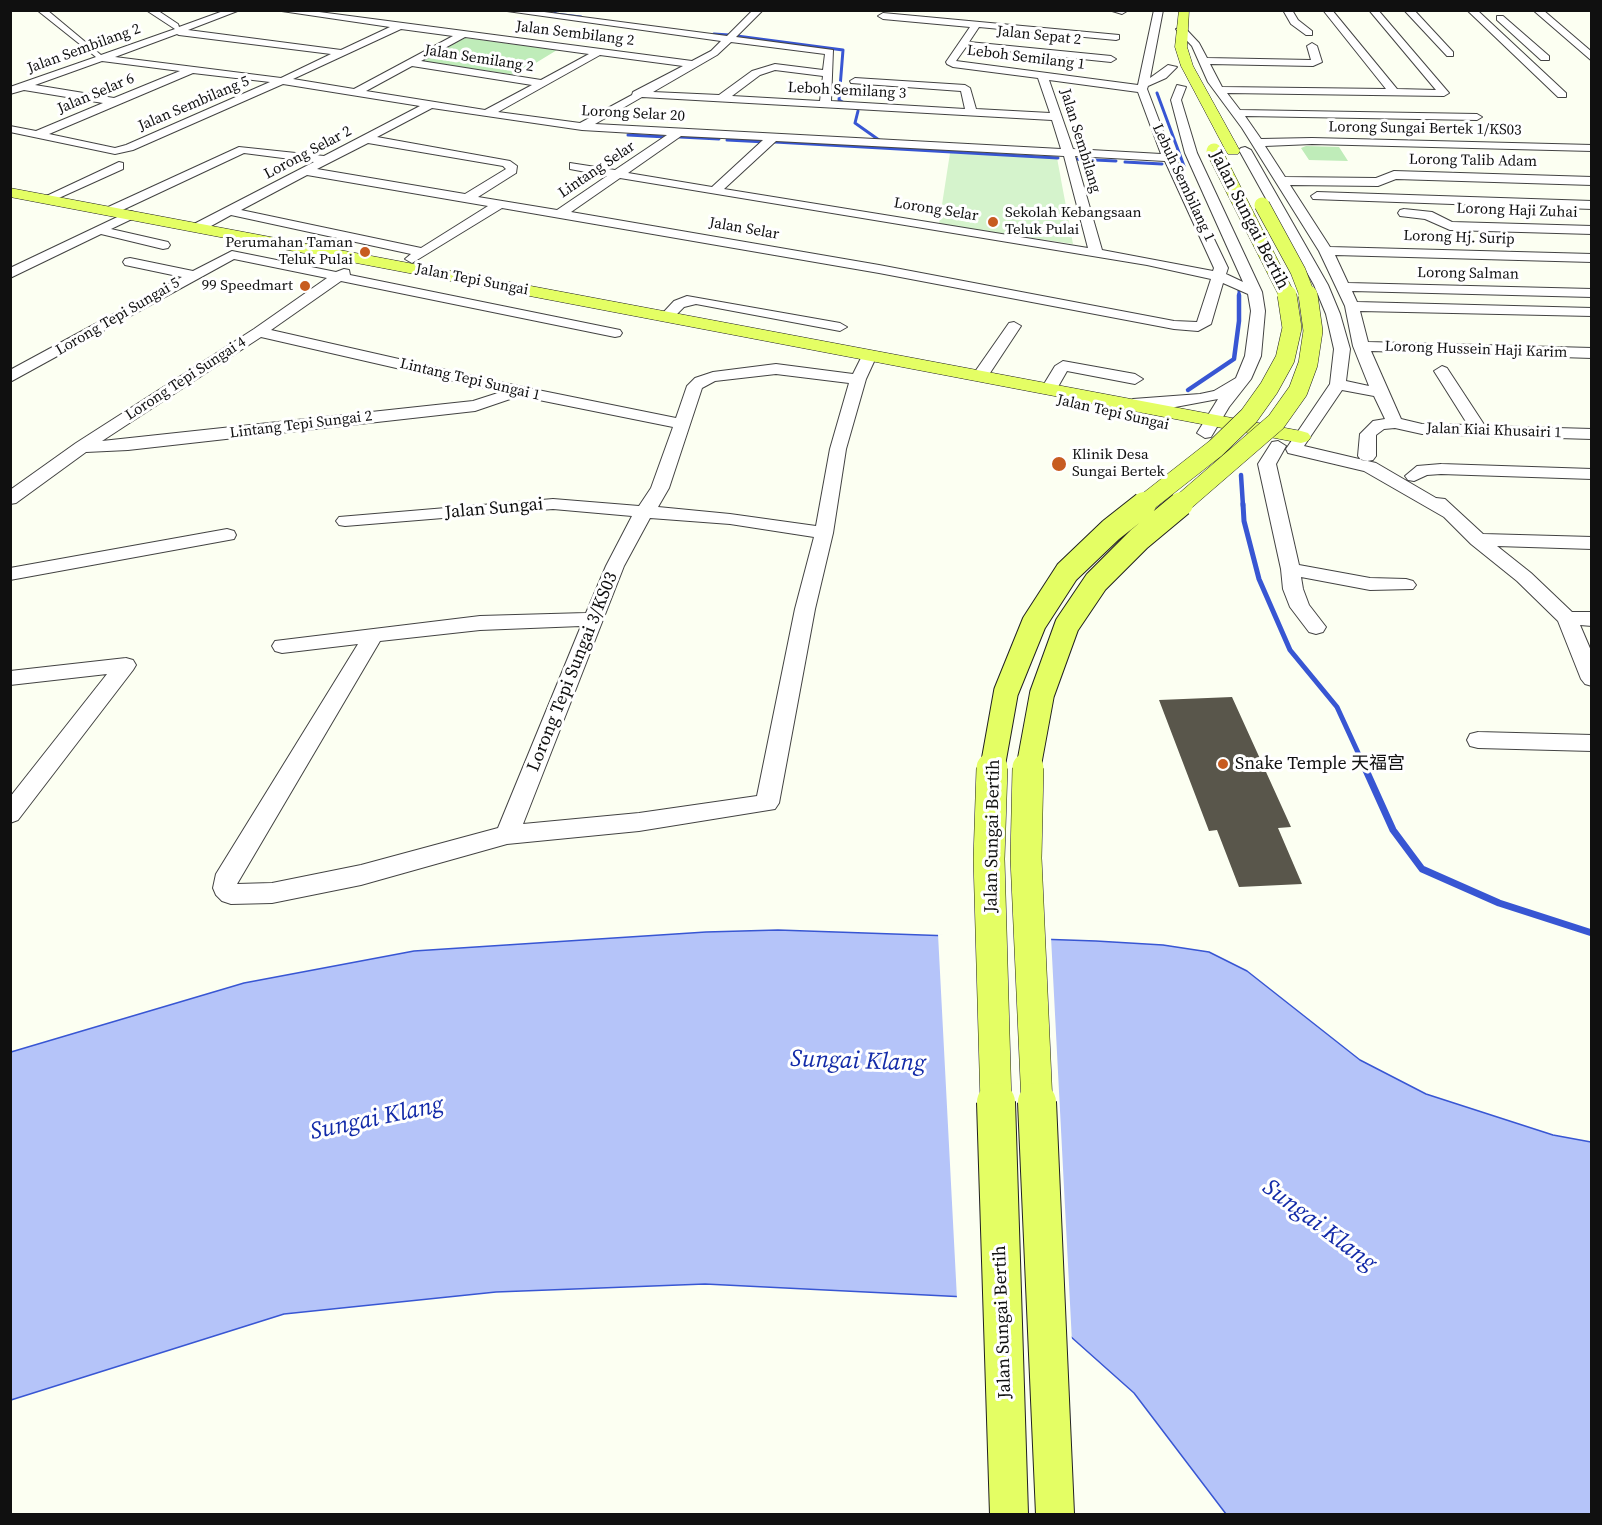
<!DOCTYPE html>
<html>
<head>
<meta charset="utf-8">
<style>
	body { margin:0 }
	#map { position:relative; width:1602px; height:1525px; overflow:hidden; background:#fcfff2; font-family:"Source Serif 4",serif }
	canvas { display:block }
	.frame { position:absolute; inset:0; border:12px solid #101010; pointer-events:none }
</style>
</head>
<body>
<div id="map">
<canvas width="1602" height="1525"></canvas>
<div class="frame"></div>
</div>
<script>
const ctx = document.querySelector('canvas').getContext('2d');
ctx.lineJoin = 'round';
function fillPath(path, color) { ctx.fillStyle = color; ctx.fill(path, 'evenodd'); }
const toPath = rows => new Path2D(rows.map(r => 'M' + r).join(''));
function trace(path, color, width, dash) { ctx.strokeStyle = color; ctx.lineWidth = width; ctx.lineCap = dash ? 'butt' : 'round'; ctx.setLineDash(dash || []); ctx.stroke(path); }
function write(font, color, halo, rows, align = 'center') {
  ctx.font = font + ' "Source Serif 4","Noto Sans SC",serif'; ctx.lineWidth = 6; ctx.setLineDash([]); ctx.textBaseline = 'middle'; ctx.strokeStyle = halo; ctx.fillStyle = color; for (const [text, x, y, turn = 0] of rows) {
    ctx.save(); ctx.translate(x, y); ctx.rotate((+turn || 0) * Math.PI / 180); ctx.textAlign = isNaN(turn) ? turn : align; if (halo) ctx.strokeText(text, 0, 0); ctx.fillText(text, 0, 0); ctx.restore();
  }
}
const green = toPath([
	[465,38,557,50,516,75,422,61],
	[1306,146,1339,147,1348,161,1309,160,1301,148]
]);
const pitch = toPath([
	[950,153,1057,158,1073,244,939,224]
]);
const water = toPath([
	[778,930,1096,941,1163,945,1209,952,1247,971,1360,1060,1426,1094,1553,1135,1591,1142,1591,1514,1226,1514,1134,1393,1070,1336,966,1297,705,1284,496,1292,284,1314,11,1400,11,1052,244,983,414,951,706,932,778,930]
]);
const pier = toPath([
	[938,934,1051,937,1072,1342,1068,1338,965,1300,957,1299]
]);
const streamFar3 = toPath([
	[555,10,555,14,581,17],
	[714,34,729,35],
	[737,36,843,50,839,100,846,104],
	[1157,93,1184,166],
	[858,111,855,123,879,140],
	[628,135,667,137],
	[680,137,719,139],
	[727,140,766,142],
	[775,142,1058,158],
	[1074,159,1116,161],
	[1125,162,1162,164],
	[1239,290,1239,297]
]);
const streamFar2 = toPath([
	[1188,390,1234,359,1239,321,1239,295],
	[1241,475,1243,506]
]);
const streamFar1 = toPath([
	[1243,504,1244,521,1259,579,1290,650,1337,707,1366,770]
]);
const stream = toPath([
	[1365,768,1393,830,1422,869,1499,903,1592,933]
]);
const building = toPath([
	[1232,697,1291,827,1278,828,1302,884,1239,887,1217,830,1209,831,1159,700]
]);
const minor = toPath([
	[37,10,47,10,101,55,175,29,146,10,157,10,178,24,179,27,226,10,240,10,188,30,341,50,390,27,275,10,304,10,692,61,711,51,721,41,500,10,529,10,727,36,753,10,763,10,736,37,833,50,831,101,965,109,961,91,851,83,850,81,855,78,965,85,970,88,976,109,1050,113,1038,78,953,67,947,64,946,62,970,27,883,19,878,16,883,13,1119,35,1119,39,1116,40,979,27,969,42,1111,56,1116,59,1111,62,966,47,956,61,1138,85,1154,10,1163,10,1150,78,1168,65,1177,67,1166,78,1148,86,1147,89,1166,139,1228,268,1226,274,1243,282,1185,153,1171,100,1177,85,1186,87,1181,100,1197,153,1262,292,1265,311,1261,356,1251,379,1229,407,1211,437,1205,438,1197,433,1218,399,1170,408,1133,409,1125,404,1133,399,1200,394,1214,391,1236,378,1245,356,1251,311,1248,294,1223,283,1211,324,1198,331,1174,329,879,273,502,208,412,263,405,259,411,254,231,215,202,231,192,231,191,228,192,225,314,162,244,153,114,214,106,214,104,211,106,208,239,147,324,156,420,106,283,84,133,150,115,154,10,132,10,126,36,131,103,103,24,90,10,94,10,87,96,57,37,10],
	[401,29,453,36,354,89,293,79,401,29],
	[177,34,179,35,331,54,281,78,115,57,177,34],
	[465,37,589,54,541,80,421,61,465,37],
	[731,42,825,54,823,70,775,64,752,71,719,95,653,92,717,55,731,42],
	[600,55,683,66,633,92,632,95,580,123,498,112,600,55],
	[102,61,180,71,114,98,35,85,102,61],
	[412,66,532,85,485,110,366,91,412,66],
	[775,70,823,76,820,101,732,96,760,75,775,70],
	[193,73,270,82,126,145,115,148,49,134,193,73],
	[1049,80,1138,92,1161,154,1073,149,1049,80],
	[642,97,1052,120,1061,149,595,124,642,97],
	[432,108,582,130,667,135,615,170,570,163,570,169,607,176,557,210,478,197,516,173,517,166,510,161,377,137,432,108],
	[681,136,763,140,712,187,628,173,681,136],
	[776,141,1064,156,1088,248,724,189,776,141],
	[368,143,503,166,506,169,465,194,317,169,368,143],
	[1075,156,1165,161,1214,268,1213,271,1102,250,1075,156],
	[307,175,488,206,421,248,241,210,307,175],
	[620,178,1147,265,1211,279,1197,322,1174,321,879,265,571,212,620,178],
	[1109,10,1126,10,1127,11,1122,14,1109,10],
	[1283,10,1292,10,1298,20,1312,31,1312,35,1306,35,1291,24,1283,10],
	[1323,10,1332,10,1397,89,1436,90,1369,10,1378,10,1449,93,1444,96,1227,93,1240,110,1477,114,1482,117,1477,120,1245,116,1261,139,1312,138,1592,145,1592,151,1312,144,1265,146,1285,177,1376,178,1394,171,1592,177,1592,185,1396,179,1378,186,1290,185,1330,247,1592,254,1592,262,1335,255,1348,283,1592,289,1592,297,1352,291,1357,302,1592,308,1592,316,1360,311,1368,342,1592,348,1592,358,1371,351,1401,419,1422,424,1468,425,1434,371,1442,366,1447,368,1485,426,1592,429,1592,439,1422,434,1395,428,1384,429,1376,435,1376,456,1373,460,1367,461,1361,460,1358,456,1360,434,1373,421,1385,419,1374,396,1342,390,1304,446,1376,463,1436,498,1445,499,1483,534,1592,537,1592,549,1497,546,1531,573,1572,612,1592,612,1592,626,1580,625,1592,653,1592,686,1585,684,1581,679,1558,621,1517,581,1471,544,1444,517,1364,471,1288,453,1286,449,1330,384,1334,349,1326,314,1314,285,1239,150,1241,148,1245,147,1251,150,1328,285,1340,314,1350,349,1346,381,1369,386,1353,346,1345,306,1319,251,1242,128,1208,82,1192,46,1176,29,1184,27,1199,43,1207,58,1311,60,1307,46,1312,43,1317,46,1322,62,1313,66,1210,64,1222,87,1386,89,1323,10],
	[1404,10,1414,10,1453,52,1453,56,1447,56,1404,10],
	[1467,10,1477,10,1566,93,1566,97,1558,97,1467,10],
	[1533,10,1543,10,1592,52,1592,61,1533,10],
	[1497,16,1503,16,1549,56,1549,60,1541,60,1497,20,1497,16],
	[119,162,123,163,123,169,50,202,46,203,40,199,119,162],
	[1317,192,1592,201,1592,209,1313,199,1311,196,1317,192],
	[1404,209,1432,212,1452,222,1592,226,1592,234,1450,230,1425,219,1400,216,1398,213,1400,210,1404,209],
	[130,211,134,212,136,215,134,218,111,229,168,242,170,245,168,248,163,249,101,234,10,278,10,268,130,211],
	[232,251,336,272,344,269,349,270,350,275,620,330,622,333,620,336,615,337,341,281,271,330,518,386,676,418,687,386,695,378,713,372,776,364,853,374,864,352,874,352,877,355,866,379,846,449,833,533,815,609,779,803,775,809,639,831,507,844,361,885,272,903,231,904,222,901,216,895,213,888,216,874,358,644,282,653,275,651,272,646,275,641,480,616,586,613,606,566,632,516,553,509,345,526,339,525,336,521,339,517,553,499,639,506,651,488,673,427,519,396,475,411,128,450,86,452,16,503,10,504,10,490,76,443,254,329,327,278,234,259,10,382,10,370,182,277,125,265,123,262,125,259,130,258,193,271,232,251],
	[261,337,501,392,473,401,102,441,261,337],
	[776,374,849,383,830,449,816,526,730,514,658,507,669,488,702,388,715,381,776,374],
	[650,518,730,524,814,537,795,609,757,796,639,813,523,824,624,566,650,518],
	[581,626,498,828,361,865,272,883,237,884,380,641,480,630,581,626],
	[687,296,840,323,847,327,840,331,696,304,684,307,671,320,661,320,659,317,674,301,687,296],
	[1014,322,1021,326,988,376,980,381,974,379,972,376,1009,323,1014,322],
	[1063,361,1135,374,1143,379,1135,384,1067,371,1055,392,1043,392,1041,389,1055,366,1063,361],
	[1278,441,1286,446,1276,464,1299,565,1370,578,1406,579,1413,581,1416,585,1413,589,1370,590,1301,577,1303,589,1309,605,1326,627,1323,632,1316,634,1309,632,1290,607,1283,589,1281,569,1258,464,1272,442,1278,441],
	[1441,464,1592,469,1592,479,1441,474,1427,475,1414,481,1408,480,1405,476,1417,466,1441,464],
	[227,529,234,531,236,535,234,539,10,580,10,568,227,529],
	[126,658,133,660,136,665,133,670,18,820,10,823,10,797,107,674,10,685,10,671,126,658],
	[1478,732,1592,735,1592,751,1478,748,1470,746,1467,740,1470,734,1478,732]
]);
const major = toPath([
	[1179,10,1189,10,1187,47,1193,66,1240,151,1238,154,1228,154,1226,151,1181,66,1175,47,1179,10],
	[10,188,1301,431,1308,433,1311,437,1308,441,1301,443,10,197,10,188]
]);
const majorBridgeFar4 = toPath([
	[1214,151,1288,297],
	[1262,205,1298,271,1308,297]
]);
const majorBridgeFar3 = toPath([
	[1142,506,1216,448,1249,416,1269,388,1285,359,1292,328,1287,295],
	[1179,506,1276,422,1298,391,1308,364,1313,331,1308,295]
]);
const majorBridgeFar2 = toPath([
	[992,770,1006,692,1034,623,1067,572,1111,530,1144,504],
	[1028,770,1042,694,1067,625,1096,582,1139,539,1181,504]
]);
const majorBridgeFar1 = toPath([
	[992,768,989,859,996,1104],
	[1028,768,1026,858,1037,1104]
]);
const majorBridge = toPath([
	[996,1102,1009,1514],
	[1037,1102,1055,1514]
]);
const markers = [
	[993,222,6,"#c75c21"],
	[365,252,6,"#c75c21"],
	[305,286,6,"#c75c21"],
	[1059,464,8,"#c75c21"],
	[1223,764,6,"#c75c21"]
];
const farStreetnames = [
	["Jalan Sembilang 2",575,34,7],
	["Jalan Sepat 2",1039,36,6],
	["Jalan Sembilang 2",84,49,-20],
	["Leboh Semilang 1",1026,58,7],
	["Jalan Semilang 2",479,59,9],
	["Leboh Semilang 3",847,91,3],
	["Jalan Selar 6",96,94,-23],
	["Jalan Sembilang 5",194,104,-23],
	["Lorong Selar 20",633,114,3],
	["Lorong Sungai Bertek 1/KS03",1425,129,1],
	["Jalan Sembilang",1080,141,73],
	["Lorong Selar 2",308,153,-28],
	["Lorong Talib Adam",1473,161,1],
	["Lintang Selar",597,170,-34],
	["Lebuh Sembilang 1",1183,183,65],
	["Lorong Selar",936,210,9],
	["Lorong Haji Zuhai",1517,211,2],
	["Jalan Selar",744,229,10],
	["Lorong Hj. Surip",1459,238,2],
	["Lorong Salman",1468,274,1],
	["Jalan Tepi Sungai",472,280,11],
	["Lorong Tepi Sungai 5",118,317,-30],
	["Lorong Hussein Haji Karim",1476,350,2],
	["Lorong Tepi Sungai 4",186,379,-33],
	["Lintang Tepi Sungai 1",470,380,13],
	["Jalan Tepi Sungai",1113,413,13],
	["Lintang Tepi Sungai 2",301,425,-7],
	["Jalan Kiai Khusairi 1",1494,431,2]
];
const farPoinames = [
	["Sekolah Kebangsaan",1005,213],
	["Teluk Pulai",1005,230],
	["Perumahan Taman",353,243,"right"],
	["Teluk Pulai",353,260,"right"],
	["99 Speedmart",293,286,"right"],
	["Klinik Desa",1072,455],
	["Sungai Bertek",1072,472]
];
const streetNames = [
	["Jalan Sungai Bertih",1249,220,63],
	["Jalan Sungai",494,509,-5],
	["Lorong Tepi Sungai 3/KS03",573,672,-68],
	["Jalan Sungai Bertih",993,836,-89],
	["Jalan Sungai Bertih",1003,1322,-92]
];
const poiNames = [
	["Snake Temple 天福宫",1235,764]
];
const nearWaternames = [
	["Sungai Klang",858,1062,2],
	["Sungai Klang",377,1119,-12],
	["Sungai Klang",1319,1226,37]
];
fillPath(green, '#bfecb9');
fillPath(pitch, '#d5f3cc');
fillPath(water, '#b5c4f9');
trace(water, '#3856d3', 1.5);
fillPath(pier, '#fcfff2');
trace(streamFar3, '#3856d3', 3);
trace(streamFar2, '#3856d3', 4.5);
trace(streamFar1, '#3856d3', 5);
trace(stream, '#3856d3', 7);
fillPath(building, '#59564b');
trace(minor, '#434343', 2);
trace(major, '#212121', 1);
fillPath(minor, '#fff');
fillPath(major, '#e4fe64');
trace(majorBridgeFar4, '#212121', 16, []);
trace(majorBridgeFar3, '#212121', 20, []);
trace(majorBridgeFar2, '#212121', 26, []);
trace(majorBridgeFar1, '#212121', 32, []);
trace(majorBridge, '#212121', 40, []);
trace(majorBridgeFar4, '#e4fe64', 15);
trace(majorBridgeFar3, '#e4fe64', 19);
trace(majorBridgeFar2, '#e4fe64', 24);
trace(majorBridgeFar1, '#e4fe64', 31);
trace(majorBridge, '#e4fe64', 38);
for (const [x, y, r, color] of markers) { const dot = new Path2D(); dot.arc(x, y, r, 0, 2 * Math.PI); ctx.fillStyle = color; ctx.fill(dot); trace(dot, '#fff', 2); }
write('15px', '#101010', '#fff', farStreetnames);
write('15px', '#101010', '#fff', farPoinames, 'left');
write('18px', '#101010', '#fff', streetNames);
write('18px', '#101010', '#fff', poiNames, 'left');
write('italic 24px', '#122aa8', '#fff', nearWaternames);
</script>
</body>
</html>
